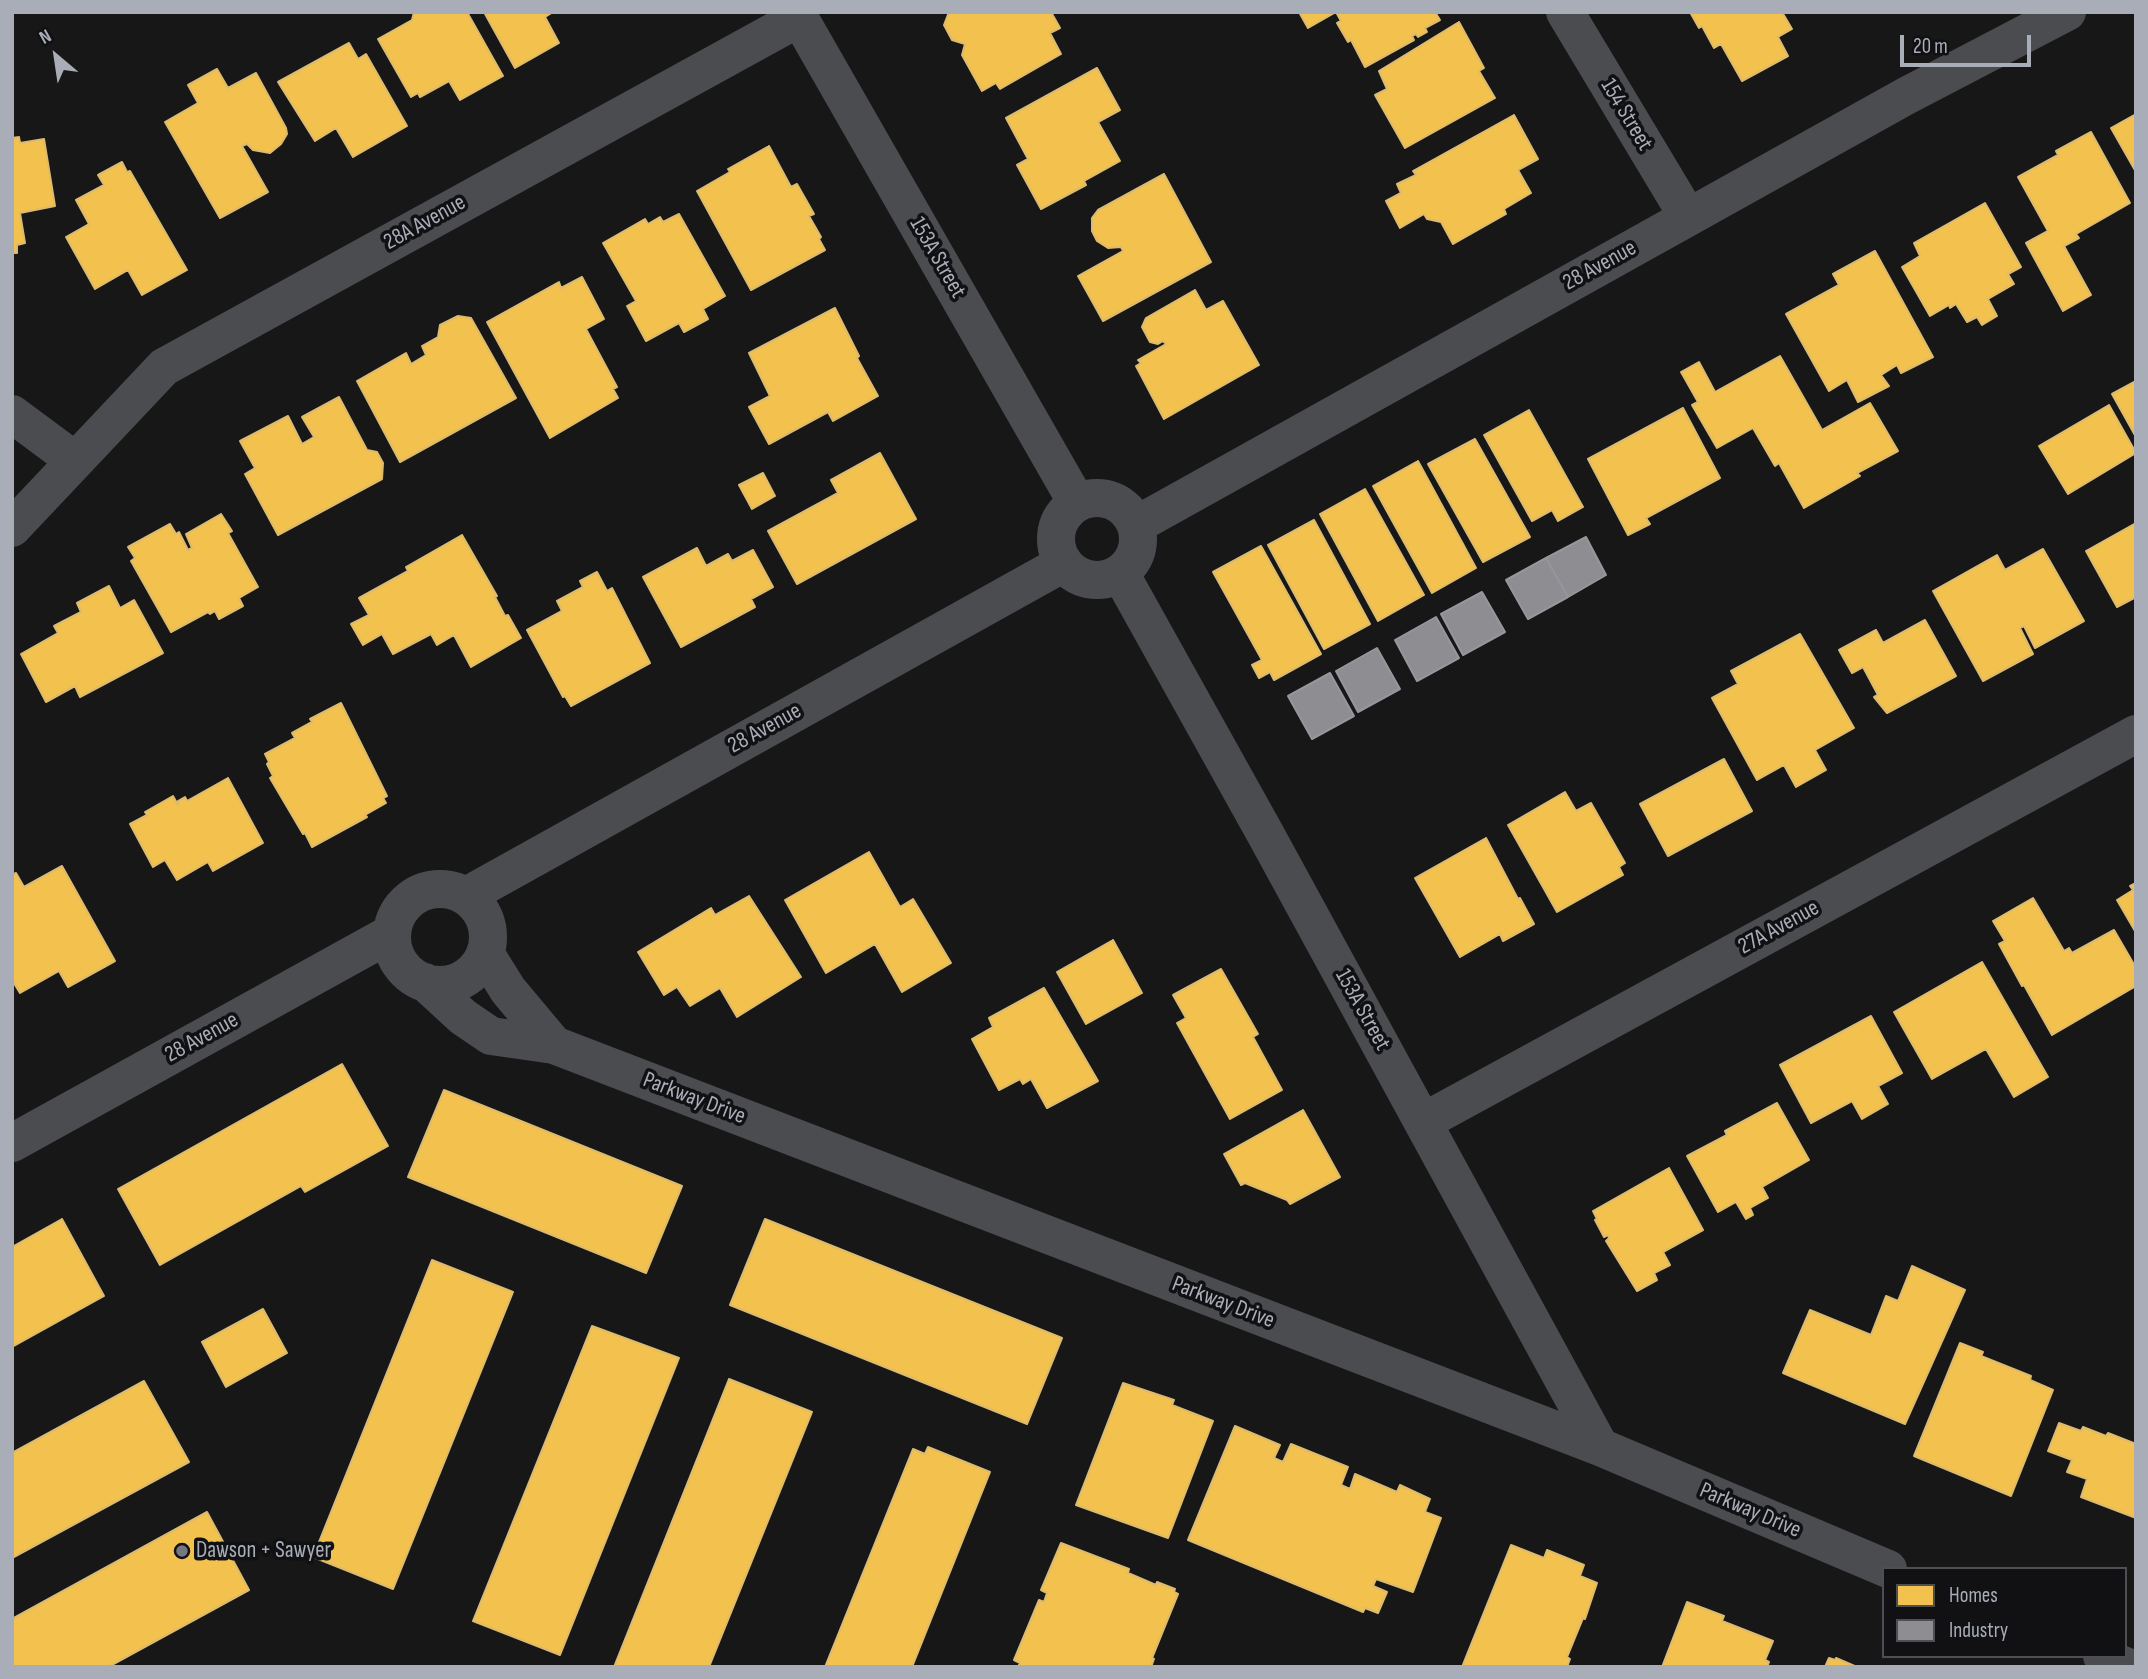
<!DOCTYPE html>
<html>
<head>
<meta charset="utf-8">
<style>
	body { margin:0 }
	#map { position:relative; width:2148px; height:1679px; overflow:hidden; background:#171717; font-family:"Sofia Sans Condensed",sans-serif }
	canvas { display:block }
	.frame { position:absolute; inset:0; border:14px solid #a8adb8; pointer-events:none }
	.legend { position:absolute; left:1882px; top:1567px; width:245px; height:91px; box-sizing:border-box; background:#111113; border:2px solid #4d4f55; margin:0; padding:9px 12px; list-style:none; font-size:21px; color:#a8adb8 }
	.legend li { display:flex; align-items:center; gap:14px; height:35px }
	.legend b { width:35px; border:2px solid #4d4f55 }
	.north { position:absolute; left:21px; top:21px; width:70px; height:70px; -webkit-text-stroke:5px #111113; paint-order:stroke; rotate:331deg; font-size:19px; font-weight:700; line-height:28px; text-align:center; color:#a8adb8 }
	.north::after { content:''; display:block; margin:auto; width:24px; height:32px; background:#a8adb8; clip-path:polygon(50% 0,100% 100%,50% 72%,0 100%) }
	.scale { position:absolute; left:1900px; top:35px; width:131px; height:32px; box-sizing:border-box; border:4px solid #a8adb8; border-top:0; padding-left:9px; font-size:21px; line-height:24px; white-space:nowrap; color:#a8adb8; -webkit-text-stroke:5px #111113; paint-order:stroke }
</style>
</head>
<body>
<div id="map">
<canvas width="2148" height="1679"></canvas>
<div class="frame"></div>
<ul class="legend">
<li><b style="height:19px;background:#f2c14e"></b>Homes</li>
<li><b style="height:19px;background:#8d8d92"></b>Industry</li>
</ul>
<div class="north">N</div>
<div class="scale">20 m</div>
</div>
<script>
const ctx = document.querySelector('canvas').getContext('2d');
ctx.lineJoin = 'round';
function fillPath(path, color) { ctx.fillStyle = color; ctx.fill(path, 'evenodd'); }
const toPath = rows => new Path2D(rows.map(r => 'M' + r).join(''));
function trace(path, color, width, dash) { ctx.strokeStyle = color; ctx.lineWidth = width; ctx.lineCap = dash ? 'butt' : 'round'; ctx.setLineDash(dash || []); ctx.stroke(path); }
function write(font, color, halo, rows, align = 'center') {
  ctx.font = font + ' "Sofia Sans Condensed",sans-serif'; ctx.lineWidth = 7; ctx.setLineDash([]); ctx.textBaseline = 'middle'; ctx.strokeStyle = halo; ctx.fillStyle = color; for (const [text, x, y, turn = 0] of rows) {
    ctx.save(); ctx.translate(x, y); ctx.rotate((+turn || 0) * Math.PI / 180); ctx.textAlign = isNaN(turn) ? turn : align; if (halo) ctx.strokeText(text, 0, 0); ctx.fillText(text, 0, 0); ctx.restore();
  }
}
const homes = toPath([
	[414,12,467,12,503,76,460,100,449,81,420,97,418,93,411,97,378,39,412,20,414,12],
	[484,12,553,12,545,17,559,43,515,68,484,12],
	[949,12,1051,12,1060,28,1050,33,1061,54,1000,89,996,83,982,91,962,55,965,44,952,40,944,25,949,12],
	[1299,12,1435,12,1440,20,1425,28,1427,32,1418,37,1416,34,1412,36,1414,40,1365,67,1351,40,1348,42,1337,23,1341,21,1336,12,1308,28,1299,12],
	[1690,12,1782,12,1792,29,1778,37,1788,56,1742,81,1721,44,1714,48,1702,26,1699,28,1690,12],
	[1459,22,1484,68,1479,71,1495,98,1405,148,1375,95,1387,89,1379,71,1459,22],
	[349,43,358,59,366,54,407,126,353,157,336,128,315,141,278,82,349,43],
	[1097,68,1120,110,1098,122,1120,161,1084,181,1086,185,1041,209,1017,165,1028,159,1006,118,1097,68],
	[217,69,228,88,256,73,286,128,287,134,281,144,270,153,253,150,247,144,242,146,268,192,220,218,165,122,198,103,188,85,217,69],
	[2136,114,2136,172,2111,128,2136,114],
	[1514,115,1538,159,1518,170,1531,193,1504,209,1506,214,1453,244,1441,222,1427,219,1424,214,1400,228,1386,201,1401,193,1397,184,1416,175,1413,171,1514,115],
	[2091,132,2130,203,2076,234,2079,238,2064,246,2091,295,2063,311,2026,243,2048,231,2018,177,2058,155,2056,151,2091,132],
	[19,137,20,143,44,139,55,206,20,213,25,243,17,245,17,253,12,253,12,138,19,137],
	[769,146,791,187,797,184,814,214,809,216,821,237,819,239,825,250,751,290,697,191,730,172,728,169,769,146],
	[122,162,127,172,130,171,187,270,142,295,128,270,95,289,66,237,89,224,76,200,104,185,98,175,122,162],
	[1164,174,1211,262,1103,321,1078,276,1123,251,1121,247,1108,248,1097,241,1092,231,1092,218,1098,210,1164,174],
	[1985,203,2021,267,2008,274,2014,284,1988,299,1997,316,1982,325,1977,317,1967,322,1956,304,1950,308,1949,305,1930,316,1902,267,1920,256,1914,243,1985,203],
	[679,214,725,296,703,309,708,319,684,332,679,323,646,341,627,306,636,301,603,243,645,219,648,224,660,217,663,222,679,214],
	[1875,251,1933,357,1901,373,1897,365,1881,375,1889,386,1858,402,1847,380,1829,391,1786,314,1839,285,1833,274,1875,251],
	[582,277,604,319,586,329,617,387,613,389,618,398,550,438,487,322,559,282,561,288,582,277],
	[1195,290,1206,310,1223,301,1259,365,1164,419,1136,366,1141,363,1138,360,1166,344,1163,341,1158,344,1150,342,1142,327,1146,318,1195,290],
	[835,308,859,356,857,358,878,396,833,421,828,412,769,444,749,407,770,396,749,353,835,308],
	[458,316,471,318,516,398,400,462,357,381,406,353,411,364,426,355,422,346,438,337,440,325,458,316],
	[1780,356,1822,430,1870,403,1898,451,1857,473,1860,476,1804,508,1779,463,1775,466,1753,428,1717,448,1692,405,1698,402,1681,372,1699,362,1715,392,1780,356],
	[2136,381,2136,437,2112,394,2136,381],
	[339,397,367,450,377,452,383,463,382,479,278,535,245,474,255,468,240,441,288,416,302,444,314,437,302,417,339,397],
	[2109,405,2136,453,2068,494,2039,446,2109,405],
	[1683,408,1720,478,1646,518,1650,524,1628,535,1588,459,1683,408],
	[1529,410,1583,507,1558,521,1552,510,1532,521,1484,435,1529,410],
	[1475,439,1530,537,1483,562,1428,464,1475,439],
	[880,453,916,519,797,584,768,531,838,493,831,480,880,453],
	[1418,461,1476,568,1432,593,1373,486,1418,461],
	[763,473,775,496,752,509,739,485,763,473],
	[1365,489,1424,595,1378,621,1320,514,1365,489],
	[221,514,232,531,228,533,258,587,239,598,243,606,219,619,215,611,210,614,208,612,171,632,131,561,135,558,128,547,170,524,176,534,179,532,188,550,192,548,186,534,221,514],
	[1314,520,1370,624,1324,649,1268,545,1314,520],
	[2136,523,2136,597,2117,607,2086,551,2136,523],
	[462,535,497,596,495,597,505,616,508,615,521,638,471,667,454,635,437,645,431,634,393,654,382,634,363,645,351,624,369,615,359,598,408,571,406,567,462,535],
	[1261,546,1321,654,1274,680,1270,672,1259,678,1252,665,1262,660,1213,572,1261,546],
	[697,548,706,566,728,554,732,561,753,550,773,587,751,599,755,607,681,647,643,577,697,548],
	[2043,549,2084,621,2035,648,2024,626,2020,628,2033,654,1983,681,1933,591,1997,555,2005,570,2043,549],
	[597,572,607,591,612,588,650,663,571,706,565,696,563,697,527,630,562,611,557,601,583,587,580,581,597,572],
	[109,586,120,608,134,600,163,653,80,697,75,686,46,702,21,654,58,633,54,626,81,612,77,603,109,586],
	[1925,620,1956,676,1887,713,1874,697,1878,695,1863,667,1852,673,1839,650,1876,630,1883,643,1925,620],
	[1800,634,1854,728,1815,750,1826,770,1796,787,1784,765,1757,780,1712,698,1738,684,1731,671,1800,634],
	[341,703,387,796,383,798,386,803,365,815,367,817,312,847,305,833,303,834,270,778,273,776,267,764,269,762,265,754,295,738,292,733,312,722,310,719,341,703],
	[1724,759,1752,811,1668,856,1640,804,1724,759],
	[228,778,263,843,213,871,208,862,177,880,165,860,153,867,130,824,147,815,145,812,173,796,178,805,178,801,185,797,187,801,228,778],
	[1565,792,1576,811,1591,803,1625,863,1619,867,1623,875,1557,912,1508,825,1565,792],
	[1486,838,1518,899,1520,898,1534,924,1503,941,1500,934,1460,957,1415,878,1486,838],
	[869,852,900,907,913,899,951,963,902,992,875,944,826,973,785,900,869,852],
	[62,866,115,961,68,987,59,971,20,993,12,980,12,875,16,873,24,887,62,866],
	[2136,883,2136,930,2135,931,2117,900,2133,890,2130,886,2136,883],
	[749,896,801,977,737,1017,720,988,690,1006,677,987,664,995,638,952,711,908,715,915,749,896],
	[2033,898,2064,951,2069,948,2072,953,2114,930,2136,968,2136,986,2052,1035,2024,985,2022,986,1999,944,2005,941,1993,921,2033,898],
	[1113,940,1142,993,1086,1024,1057,972,1113,940],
	[1982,962,2048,1077,2014,1097,1986,1049,1932,1079,1894,1012,1982,962],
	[1221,969,1258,1034,1253,1037,1282,1090,1230,1119,1177,1023,1186,1018,1173,995,1221,969],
	[1044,988,1098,1081,1047,1108,1031,1079,1023,1084,1020,1079,999,1090,972,1039,993,1027,989,1018,1044,988],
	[1871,1016,1902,1073,1878,1086,1888,1104,1862,1119,1852,1101,1811,1123,1780,1065,1871,1016],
	[342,1064,388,1146,305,1192,301,1186,160,1265,118,1189,342,1064],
	[444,1090,682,1186,646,1273,408,1177,444,1090],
	[1777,1103,1809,1160,1762,1187,1768,1198,1750,1208,1753,1215,1746,1219,1736,1202,1718,1212,1687,1156,1727,1135,1725,1131,1777,1103],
	[1303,1110,1340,1177,1290,1204,1287,1200,1245,1183,1241,1185,1224,1154,1303,1110],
	[1669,1168,1703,1230,1663,1252,1670,1265,1654,1273,1657,1280,1637,1291,1606,1241,1609,1238,1608,1235,1604,1237,1595,1220,1597,1219,1593,1211,1669,1168],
	[62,1219,104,1296,12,1347,12,1247,62,1219],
	[765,1219,1062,1338,1027,1424,730,1305,765,1219],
	[432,1260,513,1292,393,1589,313,1557,432,1260],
	[1912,1266,1965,1290,1905,1424,1783,1373,1810,1310,1871,1335,1886,1296,1898,1301,1912,1266],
	[263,1309,287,1353,226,1387,202,1342,263,1309],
	[592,1326,679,1358,560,1655,473,1621,592,1326],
	[1960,1343,1983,1352,1981,1356,2031,1376,2030,1380,2053,1390,2011,1496,1914,1456,1960,1343],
	[729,1379,812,1412,709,1667,614,1667,729,1379],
	[144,1381,189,1462,12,1558,12,1453,144,1381],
	[1123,1383,1174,1400,1172,1405,1213,1421,1168,1538,1076,1505,1123,1383],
	[2059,1423,2081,1431,2083,1427,2106,1436,2108,1433,2136,1444,2136,1518,2081,1497,2087,1479,2067,1472,2072,1460,2048,1451,2059,1423],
	[1235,1426,1280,1445,1274,1458,1283,1462,1291,1444,1348,1467,1341,1485,1350,1489,1355,1474,1397,1492,1400,1485,1430,1499,1425,1512,1441,1518,1413,1592,1376,1579,1373,1586,1387,1592,1378,1613,1365,1608,1363,1612,1188,1540,1235,1426],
	[928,1447,990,1472,912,1667,825,1667,913,1449,925,1454,928,1447],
	[207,1512,249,1590,108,1667,12,1667,12,1619,207,1512],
	[1061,1543,1129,1569,1128,1573,1156,1585,1157,1582,1175,1589,1174,1592,1178,1594,1152,1658,1154,1659,1151,1667,1018,1667,1020,1663,1014,1660,1039,1600,1044,1602,1047,1593,1041,1590,1061,1543],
	[1511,1545,1544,1558,1547,1550,1584,1565,1580,1576,1597,1583,1585,1619,1583,1618,1567,1657,1570,1659,1567,1667,1462,1667,1511,1545],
	[1687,1602,1724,1616,1722,1621,1773,1641,1765,1660,1769,1662,1767,1667,1662,1667,1687,1602],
	[1829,1658,1835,1660,1836,1658,1857,1667,1825,1667,1829,1658]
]);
const industry = toPath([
	[1586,537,1606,575,1568,597,1546,558,1586,537],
	[1546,558,1568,597,1528,619,1506,580,1546,558],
	[1482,592,1505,632,1463,655,1441,614,1482,592],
	[1436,617,1459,658,1417,681,1395,640,1436,617],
	[1377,648,1400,689,1358,712,1336,671,1377,648],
	[1330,673,1354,716,1312,739,1288,696,1330,673]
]);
const minor = toPath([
	[796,12,1077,503],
	[1565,12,1688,217],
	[12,414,74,460],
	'1056 539a41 41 0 1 1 82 0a41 41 0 1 1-82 0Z',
	[1136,525,1906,96,2067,12],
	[12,528,164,367,799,18],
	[1120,573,1266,835,1600,1447],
	'392 937a48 48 0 1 1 96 0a48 48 0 1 1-96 0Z',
	[466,896,1064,563],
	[485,953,508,990,554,1045],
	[425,982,463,1017,491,1036,554,1045,1600,1447,1888,1569],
	[1423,1122,2136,734],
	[12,1143,392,933],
	[2102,1656,2127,1667]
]);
const markers = [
	[182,1551,7,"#757880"]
];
const streetNames = [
	["154 Street",1626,115,59],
	["28A Avenue",425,223,-29],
	["153A Street",937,258,60],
	["28 Avenue",1600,266,-29],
	["28 Avenue",765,729,-29],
	["27A Avenue",1779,928,-29],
	["153A Street",1362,1010,61],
	["28 Avenue",202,1038,-29],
	["Parkway Drive",694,1099,21],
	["Parkway Drive",1223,1303,21],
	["Parkway Drive",1750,1511,23]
];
const poiNames = [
	["Dawson + Sawyer",196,1551]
];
fillPath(homes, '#f2c14e');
trace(homes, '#dcbb6e', 2);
fillPath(industry, '#8d8d92');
trace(industry, '#95979d', 2);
trace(minor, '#4b4c50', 38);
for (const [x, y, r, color] of markers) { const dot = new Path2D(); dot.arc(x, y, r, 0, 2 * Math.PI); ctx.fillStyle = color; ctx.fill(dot); trace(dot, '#111113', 2.5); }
write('23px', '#a8adb8', '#111113', streetNames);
write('23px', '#a8adb8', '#111113', poiNames, 'left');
</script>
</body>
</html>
